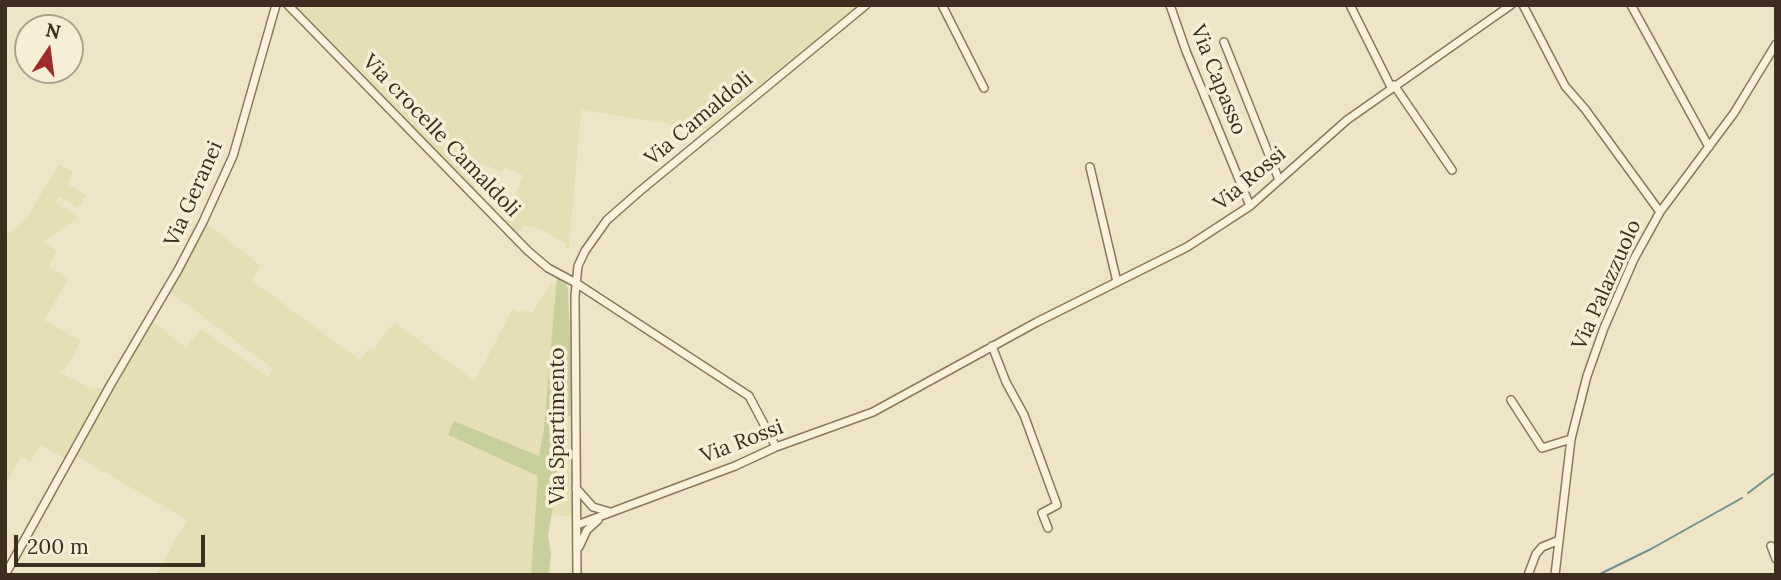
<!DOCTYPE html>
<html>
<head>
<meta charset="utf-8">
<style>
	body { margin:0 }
	#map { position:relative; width:1781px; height:580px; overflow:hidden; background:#f0e4c8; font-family:Lora,serif }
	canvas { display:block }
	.frame { position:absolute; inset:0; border:7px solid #3d2e20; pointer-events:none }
	.north { position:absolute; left:14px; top:14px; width:70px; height:70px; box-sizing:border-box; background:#f7eed8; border:2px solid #ada18e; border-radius:50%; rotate:13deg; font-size:19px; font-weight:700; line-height:28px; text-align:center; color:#3d2e20 }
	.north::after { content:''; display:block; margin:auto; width:24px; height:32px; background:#9e2a2b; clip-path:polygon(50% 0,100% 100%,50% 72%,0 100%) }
	.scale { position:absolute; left:14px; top:535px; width:191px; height:32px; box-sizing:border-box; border:4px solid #3d2e20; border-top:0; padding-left:9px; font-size:21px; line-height:24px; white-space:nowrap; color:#3d2e20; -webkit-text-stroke:5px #f7eed8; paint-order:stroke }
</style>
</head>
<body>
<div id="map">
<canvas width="1781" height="580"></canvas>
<div class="frame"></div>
<div class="north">N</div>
<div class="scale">200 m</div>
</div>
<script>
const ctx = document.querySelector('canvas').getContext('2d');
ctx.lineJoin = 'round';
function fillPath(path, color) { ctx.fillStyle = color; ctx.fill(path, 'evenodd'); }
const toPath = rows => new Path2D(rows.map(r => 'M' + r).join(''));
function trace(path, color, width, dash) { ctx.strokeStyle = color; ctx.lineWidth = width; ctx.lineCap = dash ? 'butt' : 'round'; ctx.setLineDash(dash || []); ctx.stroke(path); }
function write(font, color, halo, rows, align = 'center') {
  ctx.font = font + ' Lora,serif'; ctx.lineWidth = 7; ctx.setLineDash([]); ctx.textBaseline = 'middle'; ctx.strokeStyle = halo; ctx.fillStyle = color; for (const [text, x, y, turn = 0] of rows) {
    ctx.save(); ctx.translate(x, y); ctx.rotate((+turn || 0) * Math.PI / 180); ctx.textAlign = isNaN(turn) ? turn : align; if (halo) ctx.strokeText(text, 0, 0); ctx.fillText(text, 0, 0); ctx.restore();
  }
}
const farmland = toPath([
	[291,5,859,5,706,129,581,110,569,249,565,248,566,244,540,229,523,225,517,236,504,223,523,175,504,168,502,172,483,164,473,192],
	[59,164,73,172,67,184,86,195,78,208,59,196,55,202,79,218,43,242,57,251,49,267,69,278,44,320,81,341,64,371,62,370,60,373,89,387,105,389,66,459,41,445,30,462,21,456,5,486,5,237,28,216],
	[204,227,211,227,261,266,251,280,360,360,369,348,373,350,393,324,395,323,475,381,513,308,519,312,526,309,532,313,552,283,557,283,544,428,539,457,454,421,538,476,531,575,156,575,187,520,75,455,151,321,186,347,202,329,268,377,273,369,169,291],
	[573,416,575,517,552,515,561,420,563,417]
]);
const green = toPath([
	[557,277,564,280,568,288,573,416,563,417,561,420,554,502,548,535,551,553,549,575,531,575,538,476,448,435,454,421,539,456,544,428]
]);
const stream = toPath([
	[1748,493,1776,472],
	[1598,575,1651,549,1742,498]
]);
const minor = toPath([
	[288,5,528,251,548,268,576,283,749,396,776,447],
	[942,5,984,88],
	[1170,5,1186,51,1250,206],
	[1350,5,1391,87],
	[1523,5,1565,86,1585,109,1660,212],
	[1631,5,1709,147],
	[1224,42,1279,180],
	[1394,85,1452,170],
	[1090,167,1117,282],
	[992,346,1006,382,1024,415,1057,505,1042,513,1048,528],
	[1511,400,1542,448,1571,439],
	[576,488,593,507,610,512],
	[577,525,735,466,776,447,873,412,1037,322,1187,247,1250,206,1347,120,1511,5],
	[1771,546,1776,559],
	[579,547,587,530,598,520],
	[5,575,111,384,178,270,203,222,233,156,276,5],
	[577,575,575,296,578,266,585,251,607,220,640,191,866,5],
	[1528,575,1536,554,1542,547,1557,541],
	[1555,575,1571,439,1587,376,1604,328,1634,259,1660,212,1734,113,1776,44]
]);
const streetNames = [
	["Via Capasso",1218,80,68],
	["Via Camaldoli",699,119,-40],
	["Via crocelle Camaldoli",441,136,46],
	["Via Rossi",1250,179,-40],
	["Via Geranei",194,194,-66],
	["Via Palazzuolo",1607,285,-66],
	["Via Spartimento",558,426,-90],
	["Via Rossi",742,442,-21]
];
fillPath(farmland, '#e6deb5');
fillPath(green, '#c9cf9b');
trace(stream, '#6f938a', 2);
trace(minor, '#8d765c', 10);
trace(minor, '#faf1dc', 7);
write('21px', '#3d2e20', '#f7eed8', streetNames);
</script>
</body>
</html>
